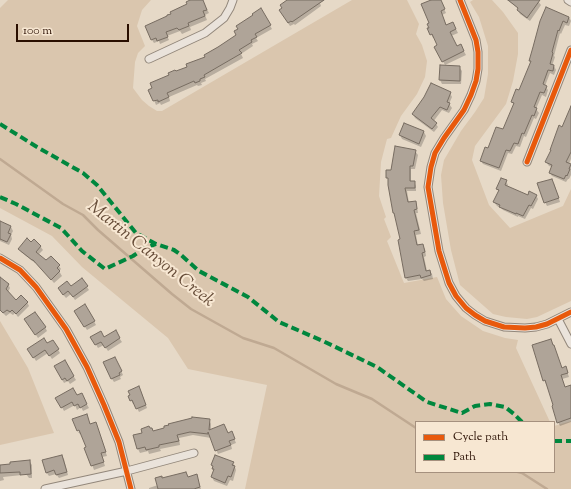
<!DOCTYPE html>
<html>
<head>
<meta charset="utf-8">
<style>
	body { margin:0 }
	#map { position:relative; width:571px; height:489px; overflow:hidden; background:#e6d9c7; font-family:"Sorts Mill Goudy",serif }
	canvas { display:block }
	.legend { position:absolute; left:415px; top:421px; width:140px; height:52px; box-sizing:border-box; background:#f7e7d2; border:1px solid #a5907e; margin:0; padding:5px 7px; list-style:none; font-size:12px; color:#290e00 }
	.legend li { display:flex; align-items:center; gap:8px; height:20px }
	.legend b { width:20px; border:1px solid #a5907e }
	.scale { position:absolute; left:16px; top:24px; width:113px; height:18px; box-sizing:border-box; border:2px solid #290e00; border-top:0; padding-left:5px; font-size:12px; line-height:14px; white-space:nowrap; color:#290e00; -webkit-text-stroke:3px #f7e7d2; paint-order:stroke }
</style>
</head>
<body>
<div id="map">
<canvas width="571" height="489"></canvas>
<ul class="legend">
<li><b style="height:5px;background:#e8590c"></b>Cycle path</li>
<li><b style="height:5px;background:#00873e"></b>Path</li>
</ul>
<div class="scale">100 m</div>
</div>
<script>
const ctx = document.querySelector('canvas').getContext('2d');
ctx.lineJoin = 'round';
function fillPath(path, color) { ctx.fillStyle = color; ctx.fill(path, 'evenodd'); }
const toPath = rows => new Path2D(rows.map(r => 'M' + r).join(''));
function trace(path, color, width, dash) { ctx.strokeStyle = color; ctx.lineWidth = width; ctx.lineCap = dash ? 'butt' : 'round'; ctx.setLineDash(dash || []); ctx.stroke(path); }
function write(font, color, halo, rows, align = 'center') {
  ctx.font = font + ' "Sorts Mill Goudy",serif'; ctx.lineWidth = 4; ctx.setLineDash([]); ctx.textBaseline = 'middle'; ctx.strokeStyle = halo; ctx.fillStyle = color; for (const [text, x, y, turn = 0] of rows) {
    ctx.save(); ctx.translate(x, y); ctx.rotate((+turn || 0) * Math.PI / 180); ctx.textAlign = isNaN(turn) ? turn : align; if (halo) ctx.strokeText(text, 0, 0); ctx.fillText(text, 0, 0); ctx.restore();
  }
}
const green = toPath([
	[8,0,151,0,142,10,137,26,145,46,138,53,135,62,133,88,142,100,149,106,157,111,162,111,352,0,407,0,419,24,416,34,422,45,427,61,425,77,417,94,401,116,391,138,387,139,381,162,379,196,386,217,384,219,391,237,387,241,404,283,437,277,446,299,461,316,483,331,505,338,518,340,516,348,550,422,416,422,416,472,554,472,554,426,571,421,571,489,245,489,267,385,188,369,168,338,82,267,52,236,0,208,0,8],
	[473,0,492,0,503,12,518,33,518,54,513,81,506,104,475,146,472,160,489,205,510,228,563,206,571,189,571,301,537,317,527,319,506,317,493,314,460,285,451,250,443,203,441,175,444,160,461,131,475,112,484,98,488,74,488,46,479,17,470,2],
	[0,321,28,368,54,433,0,445]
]);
const shadow = toPath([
	[192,0,202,0,209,13,205,15,207,20,190,27,191,30,182,34,180,31,167,36,169,40,160,44,159,41,154,43,152,40,168,17,188,5],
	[289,0,325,0,320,3,321,6,295,25,294,24,290,26,282,14],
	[434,0,440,0,446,13,442,15,447,26,455,27,458,33,451,36,457,47,461,46,466,55,445,65,435,47,438,46,435,37,433,38,431,34,430,28],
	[507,0,537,0,541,5,530,21,520,14,518,10,519,9],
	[261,10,272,29,256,38,258,41,252,44,253,46,241,54,243,58,205,79,206,81,201,83,202,85,198,86,197,85,169,97,170,101,161,105,160,103,156,105,150,90,206,58,238,36],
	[569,17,571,21,569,26,565,25,561,34,560,33,554,56,555,57,552,66,554,66,556,70,554,75,550,73,545,86,548,90,546,97,542,95,536,109,539,113,536,119,534,118,526,137,524,136,520,147,516,146,512,154,508,153,501,171,483,164,481,161,488,150,504,131,514,105,512,102,520,92,531,62,530,61,541,22],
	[441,66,459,67,462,71,461,84,442,84,440,80],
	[450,93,452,97,449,104,452,108,449,113,442,110,433,122,436,124,438,127,434,132,415,118,413,114],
	[571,105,571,159,569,164,571,166,571,175,569,179,568,179,566,182,552,176,550,173,552,167,549,166,546,162,551,151,551,150,560,127,563,128,571,109,570,107],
	[404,124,424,132,426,136,421,147,402,139,400,135],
	[415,151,418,155,415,169,411,169,411,182,414,182,416,186,416,191,407,191,409,203,415,202,417,206,418,213,416,213,421,234,416,235,418,246,422,245,425,249,426,256,424,257,427,271,430,271,432,274,433,279,424,281,422,279,408,281,406,278,401,240,396,217,394,213,389,180,387,177,391,171],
	[506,181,508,185,507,187,528,196,536,195,538,199,533,209,531,208,525,219,518,216,518,217,503,210,501,208,497,206,494,202,499,192,497,189],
	[554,183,560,202,547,206,545,202],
	[2,223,11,227,13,231,11,235,12,239,9,245,0,241,0,226],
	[31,243,40,246,43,250,38,255,46,262,59,266,61,269,59,271,62,276,54,283,36,262,35,263,21,252,19,249],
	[0,278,8,284,10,288,8,292,16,301,27,302,29,306,18,317,15,313,13,315,10,313,6,316,0,310],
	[71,287,87,287,89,290,75,300,71,294,66,298,61,292],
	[85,305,96,325,87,330,75,311],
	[28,323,45,327,47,331,38,338],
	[115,332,122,342,108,351,104,345,98,348,92,338,104,339],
	[53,341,60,353,52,359,48,353,36,361,29,349,47,345],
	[64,361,76,380,70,384,68,381,64,383,55,367],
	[117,362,123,375,120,377,121,379,114,382,112,379],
	[562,369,567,371,569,377,562,379,565,388,571,387,571,422,560,426,558,422,554,406,547,384,546,384,544,380],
	[141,391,147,408,139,412,135,404,133,404,129,396],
	[81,394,89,408,83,411,81,407,77,410,75,405,64,411,57,398,77,397],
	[209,420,211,424,211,430,228,434,233,436,236,443,231,445,232,449,218,454,211,438,193,435,179,438,180,445,160,449,161,451,149,454,148,451,140,453,138,449,134,436],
	[90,425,97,427,107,456,102,457,105,466,94,470,86,448,87,448,82,434,80,434,78,432,84,429],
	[62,456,64,459,68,475,59,478,56,474,49,476,46,472],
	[29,461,32,465,32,478,29,478,26,474,22,471,22,475,3,477,4,480,0,481,0,466],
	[233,462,236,470,233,481,230,480,227,486,214,481,212,477,214,471,213,469],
	[196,475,198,479,201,489,149,489,149,488,158,485,163,479,188,478]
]);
const stream = toPath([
	[0,159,63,204,83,215,98,230,172,294,191,309,243,338,274,348,336,384,372,399,416,428],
	[518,472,522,473,547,489]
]);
const building = toPath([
	[190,0,203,0,207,10,203,11,205,16,188,23,189,26,179,30,177,28,166,32,168,37,157,41,156,38,151,40,145,26,167,16,167,15,171,14,170,12,187,4,186,2,190,0],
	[287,0,324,0,292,22,291,21,288,23,279,10,282,8,280,5,287,0],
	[431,0,441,0,445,9,441,11,446,25,453,22,456,29,450,32,457,46,461,44,464,51,442,62,434,47,437,45,432,34,430,35,427,28,429,28,427,24,429,23,421,4,431,0],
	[508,0,540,0,527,18,517,10,518,8,508,0],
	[546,7,569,17,567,23,563,21,559,31,558,30,552,52,553,53,550,64,554,65,553,71,548,70,543,84,547,86,544,93,540,92,534,107,537,108,534,116,532,115,524,134,522,133,518,144,514,143,510,151,506,150,499,168,480,161,485,147,488,148,496,127,503,129,514,103,511,102,516,89,519,90,531,61,529,61,533,47,540,21,546,7],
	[261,8,271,25,255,34,257,37,251,40,252,42,239,50,242,53,204,75,205,77,200,79,200,81,195,83,194,81,167,93,169,97,158,102,158,100,153,101,148,90,152,88,150,83,169,75,168,73,175,70,176,71,187,67,186,64,205,57,204,55,218,47,236,35,234,31,238,29,236,26,253,15,252,14,261,8],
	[440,65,460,66,460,81,439,80,440,65],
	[431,83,451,92,447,102,450,103,447,110,440,107,431,118,437,123,432,129,412,114,424,97,431,83],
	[571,106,571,152,566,162,571,164,569,169,570,169,567,176,566,175,564,179,549,173,552,165,545,162,551,150,550,150,559,125,562,127,571,106],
	[404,123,424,131,419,144,399,135,404,123],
	[395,146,416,150,413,166,410,166,410,181,415,181,415,188,405,188,408,202,416,201,417,209,414,210,419,230,414,231,417,245,423,244,425,252,422,253,426,271,430,270,431,275,421,278,420,275,405,278,398,240,400,239,394,213,393,213,388,185,388,178,386,178,386,170,391,170,395,146],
	[501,178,507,180,505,185,528,195,529,191,537,195,531,206,529,205,523,216,516,213,516,214,509,211,499,207,500,205,493,202,499,190,496,189,501,178],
	[552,179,559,198,544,203,537,183,552,179],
	[0,221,11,226,8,233,11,234,7,242,0,239,0,221],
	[27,238,31,242,34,239,41,246,36,252,46,260,51,256,60,265,57,268,60,271,51,280,33,260,32,260,18,249,27,238],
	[0,277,9,284,6,289,16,300,21,295,28,302,16,314,12,310,10,312,7,310,3,313,0,310,0,277],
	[82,278,88,286,73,297,68,291,63,295,58,288,67,281,71,286,82,278],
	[85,304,95,321,84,327,74,311,85,304],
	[35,312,46,327,35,335,24,319,35,312],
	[116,330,120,338,105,348,101,342,95,345,90,337,101,331,104,337,116,330],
	[44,338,47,343,53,340,59,349,49,356,45,350,33,358,27,349,44,338],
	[551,339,553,345,554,345,562,368,566,366,568,373,561,375,565,387,571,385,571,418,557,423,552,406,553,405,545,380,543,381,532,345,551,339],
	[115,357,122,371,119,373,120,375,111,379,103,362,115,357],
	[65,360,74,376,67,381,65,378,62,380,54,366,65,360],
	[139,386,146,405,136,409,132,400,130,401,128,396,130,395,128,391,139,386],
	[73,388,77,395,82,393,87,404,80,408,78,404,74,406,72,402,61,408,55,398,73,388],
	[87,414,90,424,96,422,106,452,101,453,104,462,91,466,84,448,86,447,79,430,77,431,72,419,87,414],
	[192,417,210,419,209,430,224,424,228,433,232,431,235,439,229,441,231,445,215,451,208,432,208,434,190,432,177,435,179,441,159,445,159,447,146,450,145,447,137,449,133,435,142,433,141,429,149,426,150,428,152,428,153,431,164,428,164,426,169,425,168,424,192,418,192,417],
	[62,455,67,472,56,475,54,470,46,473,42,460,62,455],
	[215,455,234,462,232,465,235,466,231,477,228,476,225,483,211,477,214,469,212,469,213,466,211,465,215,455],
	[30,460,31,474,20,475,20,472,0,473,0,465,10,464,10,462,30,460],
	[186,472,188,477,197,474,200,487,194,489,158,489,155,478,162,476,162,478,186,472]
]);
const street = toPath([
	[460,0,476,40,478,52,478,69,476,81,471,95,464,110,444,138,435,153,431,167,428,187,439,251,449,283,456,296,466,308,475,315,485,321,504,327,525,328,536,327,547,324,571,312],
	[568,0,571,2],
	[149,59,205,33,224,18,230,8,233,0],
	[527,162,571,50],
	[0,258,20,270,36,287,66,329,87,367,104,405,119,442,131,489],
	[558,319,571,344],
	[45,489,127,471,194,453]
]);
const quiet = toPath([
	[0,124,37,147,83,173,97,185,136,233,156,244,174,250,181,255,199,271,248,297,279,322,323,341,377,367,427,402,462,413,475,406,490,404,505,407,514,414,522,422],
	[0,197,16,204,61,228,82,251,105,269,133,256,143,249,156,244],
	[554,441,571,441]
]);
const cycleway = toPath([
	[460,0,476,40,478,52,478,69,476,81,471,95,464,110,444,138,435,153,431,167,428,187,439,251,449,283,456,296,466,308,475,315,485,321,504,327,525,328,536,327,547,324,571,312],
	[527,162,571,50],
	[0,258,20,270,36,287,66,329,87,367,104,405,119,442,131,489]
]);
const waterNames = [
	["Martin Canyon Creek",150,255,39]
];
fillPath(green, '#dac6ae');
fillPath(shadow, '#0003');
trace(stream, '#bfa992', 2.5);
fillPath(building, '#afa498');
trace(building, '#776c61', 1);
trace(street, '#92877b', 9);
trace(street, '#eae3db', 7);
trace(quiet, '#00873e', 4, [8, 4]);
trace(cycleway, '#e8590c', 5);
write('italic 18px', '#654b37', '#f7e7d2', waterNames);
</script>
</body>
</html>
